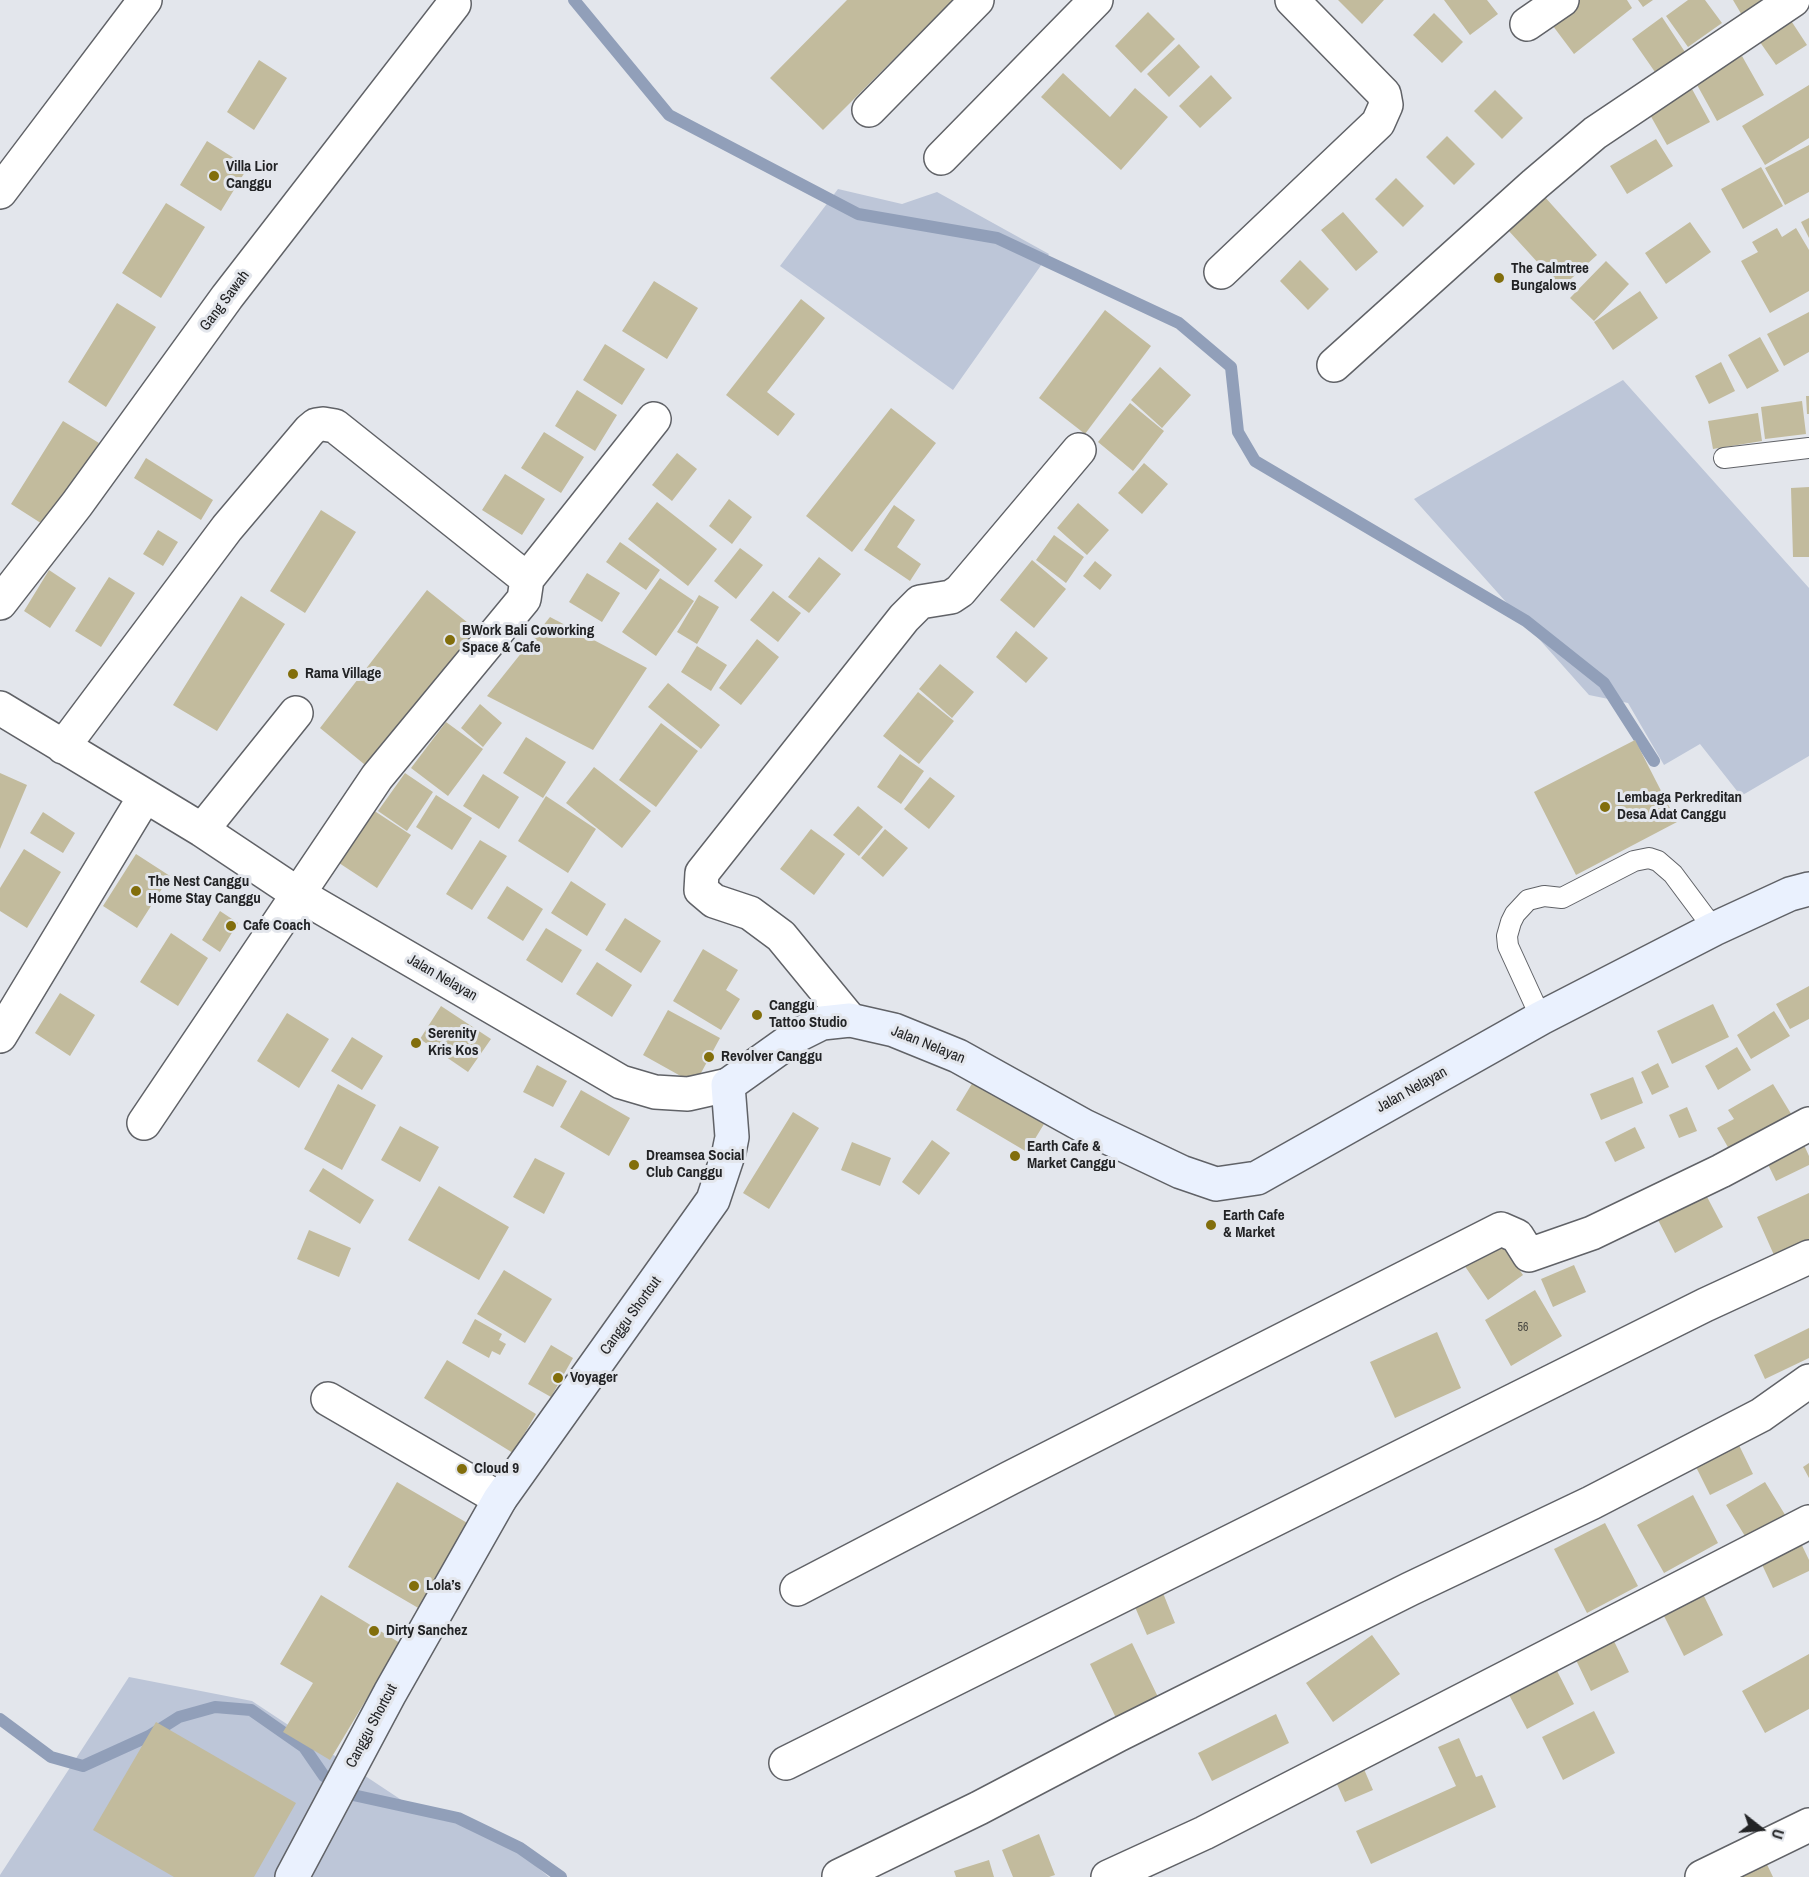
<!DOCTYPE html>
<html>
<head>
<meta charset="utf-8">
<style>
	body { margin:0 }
	#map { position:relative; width:1809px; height:1877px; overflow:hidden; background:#e3e6ec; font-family:"Archivo Narrow",sans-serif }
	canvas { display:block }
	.north { position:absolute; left:1731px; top:1799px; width:60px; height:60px; -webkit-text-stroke:4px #e3e6ec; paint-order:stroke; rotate:107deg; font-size:16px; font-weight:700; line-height:24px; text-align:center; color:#222325 }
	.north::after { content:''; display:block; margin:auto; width:21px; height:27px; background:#222325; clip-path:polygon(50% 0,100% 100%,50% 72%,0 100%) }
</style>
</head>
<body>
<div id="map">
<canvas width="1809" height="1877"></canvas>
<div class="north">U</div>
</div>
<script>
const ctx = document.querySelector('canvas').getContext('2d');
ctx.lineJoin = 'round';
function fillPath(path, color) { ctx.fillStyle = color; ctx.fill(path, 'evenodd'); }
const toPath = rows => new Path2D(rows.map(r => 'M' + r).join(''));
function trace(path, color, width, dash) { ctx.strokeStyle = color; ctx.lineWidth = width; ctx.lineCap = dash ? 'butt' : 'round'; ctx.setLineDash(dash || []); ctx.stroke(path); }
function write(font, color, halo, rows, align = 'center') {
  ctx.font = font + ' "Archivo Narrow",sans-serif'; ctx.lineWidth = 6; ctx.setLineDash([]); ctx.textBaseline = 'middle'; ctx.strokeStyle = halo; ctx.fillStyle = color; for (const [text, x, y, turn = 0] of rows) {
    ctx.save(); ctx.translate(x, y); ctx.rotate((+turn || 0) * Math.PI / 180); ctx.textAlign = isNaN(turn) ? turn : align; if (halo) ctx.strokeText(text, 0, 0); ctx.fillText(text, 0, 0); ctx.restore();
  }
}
const green = toPath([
	[838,189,902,204,937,192,1049,254,953,390,780,266],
	[1623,380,1809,588,1809,756,1741,796,1700,744,1664,765,1628,703,1589,695,1414,499],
	[129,1677,252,1701,403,1801,493,1830,549,1877,0,1877,0,1875]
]);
const stream = toPath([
	[574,0,669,115,858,214,997,238,1179,323,1231,367,1238,432,1255,461,1526,621,1604,683,1654,761],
	[0,1719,51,1757,83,1766,149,1736,179,1717,215,1707,251,1710,304,1747,324,1776,353,1795,458,1818,520,1848,561,1877]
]);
const building = toPath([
	[847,0,953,0,823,130,770,78],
	[1338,0,1384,0,1362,24],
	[1444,0,1487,0,1498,14,1470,35],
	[1570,0,1627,0,1632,8,1574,54,1547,18],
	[1638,0,1653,0,1643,7],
	[1688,0,1705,0,1722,23,1688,47,1666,16],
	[1733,0,1763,0,1768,8,1746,22],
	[1148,12,1175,39,1141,73,1115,46],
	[1434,13,1463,42,1442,63,1413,35],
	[1786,13,1807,45,1776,65,1755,35],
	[1662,17,1685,52,1655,72,1632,39],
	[1179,44,1200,67,1169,97,1147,74],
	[1742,56,1764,95,1717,121,1696,83],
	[259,60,287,78,254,130,227,112],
	[1063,73,1110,117,1135,88,1168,117,1121,170,1041,97],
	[1211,75,1232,98,1200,128,1179,106],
	[1809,85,1809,138,1765,165,1742,126],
	[1692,89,1710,122,1667,145,1649,113],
	[1495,90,1523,118,1502,139,1474,111],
	[1447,136,1475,164,1454,185,1426,157],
	[1656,139,1673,166,1627,194,1610,166],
	[207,141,248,167,221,211,180,185],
	[1809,145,1809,192,1785,205,1765,168],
	[1761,167,1783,206,1743,229,1721,189],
	[1396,178,1424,206,1403,227,1375,199],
	[1544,196,1597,255,1561,288,1508,230],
	[166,203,205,227,161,298,122,273],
	[1343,212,1378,252,1356,271,1321,230],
	[1809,218,1809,238,1801,222],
	[1690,222,1711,252,1666,284,1645,253],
	[1777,228,1782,237,1796,228,1809,250,1809,291,1770,313,1741,261,1758,252,1752,242],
	[1300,260,1329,289,1308,310,1280,281],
	[1606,261,1629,284,1594,321,1570,298],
	[654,281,698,308,667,359,622,331],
	[1640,291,1658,318,1613,350,1594,322],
	[801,299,825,318,767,392,795,414,778,436,726,395],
	[117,303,156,327,106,407,68,382],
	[1105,310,1151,346,1085,434,1039,398],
	[1809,312,1809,352,1784,366,1767,334],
	[1760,337,1779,371,1747,389,1728,355],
	[605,344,645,369,622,405,583,380],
	[1721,362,1735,391,1709,404,1695,376],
	[1160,367,1191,395,1162,428,1131,400],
	[577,390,617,415,595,451,555,426],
	[1806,396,1809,396,1809,414,1807,414],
	[1802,401,1806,434,1765,439,1761,407],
	[1130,403,1164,431,1133,471,1098,442],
	[891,408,936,443,852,552,806,516],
	[1758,413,1762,441,1713,449,1708,421],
	[63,421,99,443,47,527,11,504],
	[544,432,584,457,561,493,521,468],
	[677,453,697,469,672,501,652,485],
	[146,458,213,500,201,520,134,478],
	[1144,463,1168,484,1142,514,1118,493],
	[505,474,545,499,522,535,482,510],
	[1809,487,1809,557,1793,557,1791,488],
	[729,499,752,517,732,544,709,526],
	[657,502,717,549,688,586,628,539],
	[1078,503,1109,530,1087,555,1057,528],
	[894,505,915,520,897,547,921,564,910,581,864,550],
	[321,510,356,532,305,613,270,591],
	[158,530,178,542,163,566,143,554],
	[1054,535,1084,557,1066,583,1036,560],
	[620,542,660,570,646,590,606,562],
	[740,548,763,565,736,599,714,581],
	[819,557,841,574,809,613,788,597],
	[1032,560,1066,589,1034,628,1000,600],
	[1095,561,1112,575,1100,590,1083,576],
	[49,570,76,588,50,628,24,611],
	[587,573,620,593,602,622,569,602],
	[109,577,135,593,101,647,75,631],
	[660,578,694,601,656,656,622,632],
	[427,590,483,635,375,773,320,728],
	[773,591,801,613,778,642,750,620],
	[699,595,719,607,697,644,677,632],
	[241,596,285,624,217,731,173,705],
	[550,617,647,668,593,750,487,696],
	[1016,631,1048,658,1026,683,996,657],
	[757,639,779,657,741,705,719,688],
	[697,646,727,665,711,691,681,672],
	[940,664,974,692,952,718,919,689],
	[668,683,720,725,701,749,648,707],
	[918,692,954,721,919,764,883,736],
	[480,704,502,723,483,747,461,728],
	[446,722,483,749,448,796,411,768],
	[661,723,698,751,656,807,619,780],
	[526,737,566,762,543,798,503,773],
	[1635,740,1677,822,1576,875,1534,792],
	[900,754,924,771,901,804,877,787],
	[594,767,651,811,622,848,566,803],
	[0,773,27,785,0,849],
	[405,773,433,792,407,831,378,811],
	[483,774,519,797,499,829,463,806],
	[930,777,955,796,929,829,904,809],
	[436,795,472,818,452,850,416,827],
	[546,796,596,829,568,873,518,841],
	[858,806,883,827,859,856,833,835],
	[370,808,411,835,377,888,336,861],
	[43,812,75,833,63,853,30,833],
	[811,829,845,854,814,895,780,869],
	[885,829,908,848,883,877,861,858],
	[480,840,507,856,472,910,446,894],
	[24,849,61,872,27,928,0,911,0,888],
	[136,854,170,876,137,928,103,906],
	[571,881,606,904,587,936,551,913],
	[507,886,543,909,523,941,487,918],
	[220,911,238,923,220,952,202,940],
	[625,918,661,941,641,973,605,950],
	[546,928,582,950,562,983,526,960],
	[171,933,208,958,178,1006,140,982],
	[703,949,738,970,726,990,740,999,721,1030,673,1001],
	[597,962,632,985,612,1017,576,994],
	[1809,986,1809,1019,1790,1029,1776,1004],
	[60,993,95,1015,70,1056,35,1033],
	[1713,1004,1729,1037,1672,1064,1657,1031],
	[441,1006,491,1039,468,1072,420,1039],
	[668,1010,720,1038,695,1084,643,1055],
	[1774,1011,1790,1036,1751,1059,1737,1035],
	[287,1013,329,1039,299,1088,257,1061],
	[352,1037,383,1056,362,1090,331,1071],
	[1737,1047,1751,1070,1718,1090,1705,1066],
	[1658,1063,1669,1087,1652,1095,1641,1072],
	[537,1065,567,1081,553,1107,523,1092],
	[1633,1077,1643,1103,1601,1120,1590,1094],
	[973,1082,1044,1124,1027,1152,956,1110],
	[338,1084,376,1105,342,1170,304,1149],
	[1773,1084,1796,1122,1729,1149,1717,1128,1734,1119,1728,1110],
	[581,1090,630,1118,609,1156,560,1127],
	[1687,1107,1697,1131,1679,1138,1669,1115],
	[793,1112,819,1128,769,1209,743,1193],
	[400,1126,439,1147,420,1182,381,1160],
	[1635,1127,1645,1148,1615,1162,1605,1142],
	[1799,1134,1809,1156,1809,1165,1776,1181,1762,1152],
	[932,1140,950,1153,919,1195,902,1182],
	[852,1142,891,1158,880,1186,841,1170],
	[535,1158,565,1173,544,1214,513,1197],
	[323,1168,374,1200,360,1224,309,1191],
	[439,1186,509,1227,479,1280,408,1240],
	[1809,1193,1809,1250,1778,1264,1757,1217],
	[1706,1195,1723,1227,1675,1253,1658,1220],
	[309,1230,351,1248,339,1277,297,1259],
	[1497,1237,1523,1275,1488,1300,1462,1262],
	[1574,1265,1586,1292,1553,1307,1541,1279],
	[504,1270,552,1299,525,1343,477,1314],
	[1535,1290,1562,1336,1511,1366,1485,1320],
	[475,1319,502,1334,499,1340,506,1344,500,1355,492,1351,489,1358,462,1343],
	[1809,1328,1809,1358,1765,1379,1754,1355],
	[1437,1332,1461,1388,1395,1418,1370,1362],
	[551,1345,573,1358,551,1397,528,1384],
	[447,1360,536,1414,513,1453,424,1398],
	[1736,1439,1753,1474,1710,1495,1693,1461],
	[1809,1463,1809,1478,1803,1467],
	[397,1482,469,1524,420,1609,348,1567],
	[1765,1482,1787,1518,1748,1541,1726,1505],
	[1693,1495,1718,1543,1664,1573,1637,1525],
	[1605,1523,1638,1586,1587,1613,1554,1549],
	[1798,1537,1809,1560,1809,1571,1773,1588,1758,1556],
	[1161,1588,1175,1623,1147,1635,1132,1600],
	[1703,1594,1723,1635,1684,1656,1663,1614],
	[321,1595,400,1643,330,1760,283,1732,313,1683,280,1664],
	[1372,1635,1400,1674,1333,1722,1306,1683],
	[1613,1639,1629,1672,1591,1691,1575,1658],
	[1132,1643,1158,1697,1116,1718,1090,1664],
	[1809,1654,1809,1709,1765,1733,1742,1691],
	[1554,1665,1574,1704,1527,1729,1506,1689],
	[1594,1711,1615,1753,1563,1780,1542,1737],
	[1276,1714,1289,1743,1212,1781,1198,1753],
	[156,1722,296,1803,254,1877,174,1877,93,1830],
	[1459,1738,1476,1777,1482,1775,1496,1807,1371,1864,1356,1831,1456,1786,1438,1747],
	[1360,1760,1373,1790,1345,1802,1332,1773],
	[1039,1834,1055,1875,1049,1877,1013,1877,1002,1850],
	[1762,1854,1773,1877,1714,1877],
	[989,1860,994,1877,956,1877,954,1871]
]);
const lane = toPath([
	[1724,458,1809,448],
	[1541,1018,1508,946,1507,936,1511,922,1515,914,1528,900,1544,896,1562,898,1634,861,1649,858,1658,861,1673,874,1714,929]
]);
const street = toPath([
	[1527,24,1562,0],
	[869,110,977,0],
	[941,158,1096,0],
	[0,192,145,0],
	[1221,272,1378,123,1386,105,1384,94,1292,0],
	[1334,365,1535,184,1595,133,1793,0],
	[0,603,77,504,227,297,454,4],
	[0,708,202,830,298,894,621,1082,655,1092,688,1094,728,1085],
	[63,747,227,528,310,430,316,425,323,424,335,426,527,579],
	[202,830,296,713],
	[850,1020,781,936,750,913,714,901,701,890,702,873,904,618,920,602,951,597,960,591,1079,450],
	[0,1036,145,796],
	[144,1123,377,777,524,599,527,579,654,419],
	[328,1399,500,1499],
	[797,1589,1010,1478,1501,1229,1517,1236,1529,1255,1592,1233,1721,1171,1809,1124],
	[786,1763,1705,1305,1809,1257],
	[839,1876,979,1808,1118,1735,1410,1589,1591,1503,1761,1415,1809,1381],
	[1108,1877,1204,1833,1809,1522],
	[1702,1877,1809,1825]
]);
const secondary = toPath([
	[292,1877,390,1693,500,1499,713,1200,729,1152,732,1137,728,1085,798,1035,822,1023,850,1020,894,1030,958,1056,1084,1126,1181,1172,1216,1184,1257,1178,1541,1018,1714,929,1790,894,1809,889]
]);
const markers = [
	[214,176,6,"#826e0c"],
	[1499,278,6,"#826e0c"],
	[450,640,6,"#826e0c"],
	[293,674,6,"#826e0c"],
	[1605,807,6,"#826e0c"],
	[136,891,6,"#826e0c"],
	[231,926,6,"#826e0c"],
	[757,1015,6,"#826e0c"],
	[416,1043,6,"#826e0c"],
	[709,1057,6,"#826e0c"],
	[1015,1156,6,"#826e0c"],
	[634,1165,6,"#826e0c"],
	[1211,1225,6,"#826e0c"],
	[558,1378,6,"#826e0c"],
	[462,1469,6,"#826e0c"],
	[414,1586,6,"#826e0c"],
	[374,1631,6,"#826e0c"]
];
const numberNames = [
	["56",1523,1328]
];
const poiNames = [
	["Villa Lior",226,167],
	["Canggu",226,184],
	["The Calmtree",1511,269],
	["Bungalows",1511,286],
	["BWork Bali Coworking",462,631],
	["Space & Cafe",462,648],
	["Rama Village",305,674],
	["Lembaga Perkreditan",1617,798],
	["Desa Adat Canggu",1617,815],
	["The Nest Canggu",148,882],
	["Home Stay Canggu",148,899],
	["Cafe Coach",243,926],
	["Canggu",769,1006],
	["Tattoo Studio",769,1023],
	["Serenity",428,1034],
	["Kris Kos",428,1051],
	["Revolver Canggu",721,1057],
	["Earth Cafe &",1027,1147],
	["Market Canggu",1027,1164],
	["Dreamsea Social",646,1156],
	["Club Canggu",646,1173],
	["Earth Cafe",1223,1216],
	["& Market",1223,1233],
	["Voyager",570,1378],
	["Cloud 9",474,1469],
	["Lola’s",426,1586],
	["Dirty Sanchez",386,1631]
];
const streetNames = [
	["Gang Sawah",225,301,-53],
	["Jalan Nelayan",442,978,30],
	["Jalan Nelayan",928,1045,22],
	["Jalan Nelayan",1412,1090,-29],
	["Canggu Shortcut",631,1316,-54],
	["Canggu Shortcut",372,1726,-62]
];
fillPath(green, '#bdc6d8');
trace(stream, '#919fb9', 12);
fillPath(building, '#c2bb9d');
trace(lane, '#606267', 22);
trace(street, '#606267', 36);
trace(secondary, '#606267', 36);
trace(lane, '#fff', 20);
trace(street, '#fff', 33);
trace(secondary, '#eaf1fe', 33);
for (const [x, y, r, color] of markers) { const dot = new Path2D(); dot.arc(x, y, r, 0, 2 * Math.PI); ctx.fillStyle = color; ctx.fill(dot); trace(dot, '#e3e6ec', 2); }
write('12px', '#4a4943', null, numberNames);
write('bold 15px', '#222325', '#e3e6ec', poiNames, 'left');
write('15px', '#222325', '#e3e6ec', streetNames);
</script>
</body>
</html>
